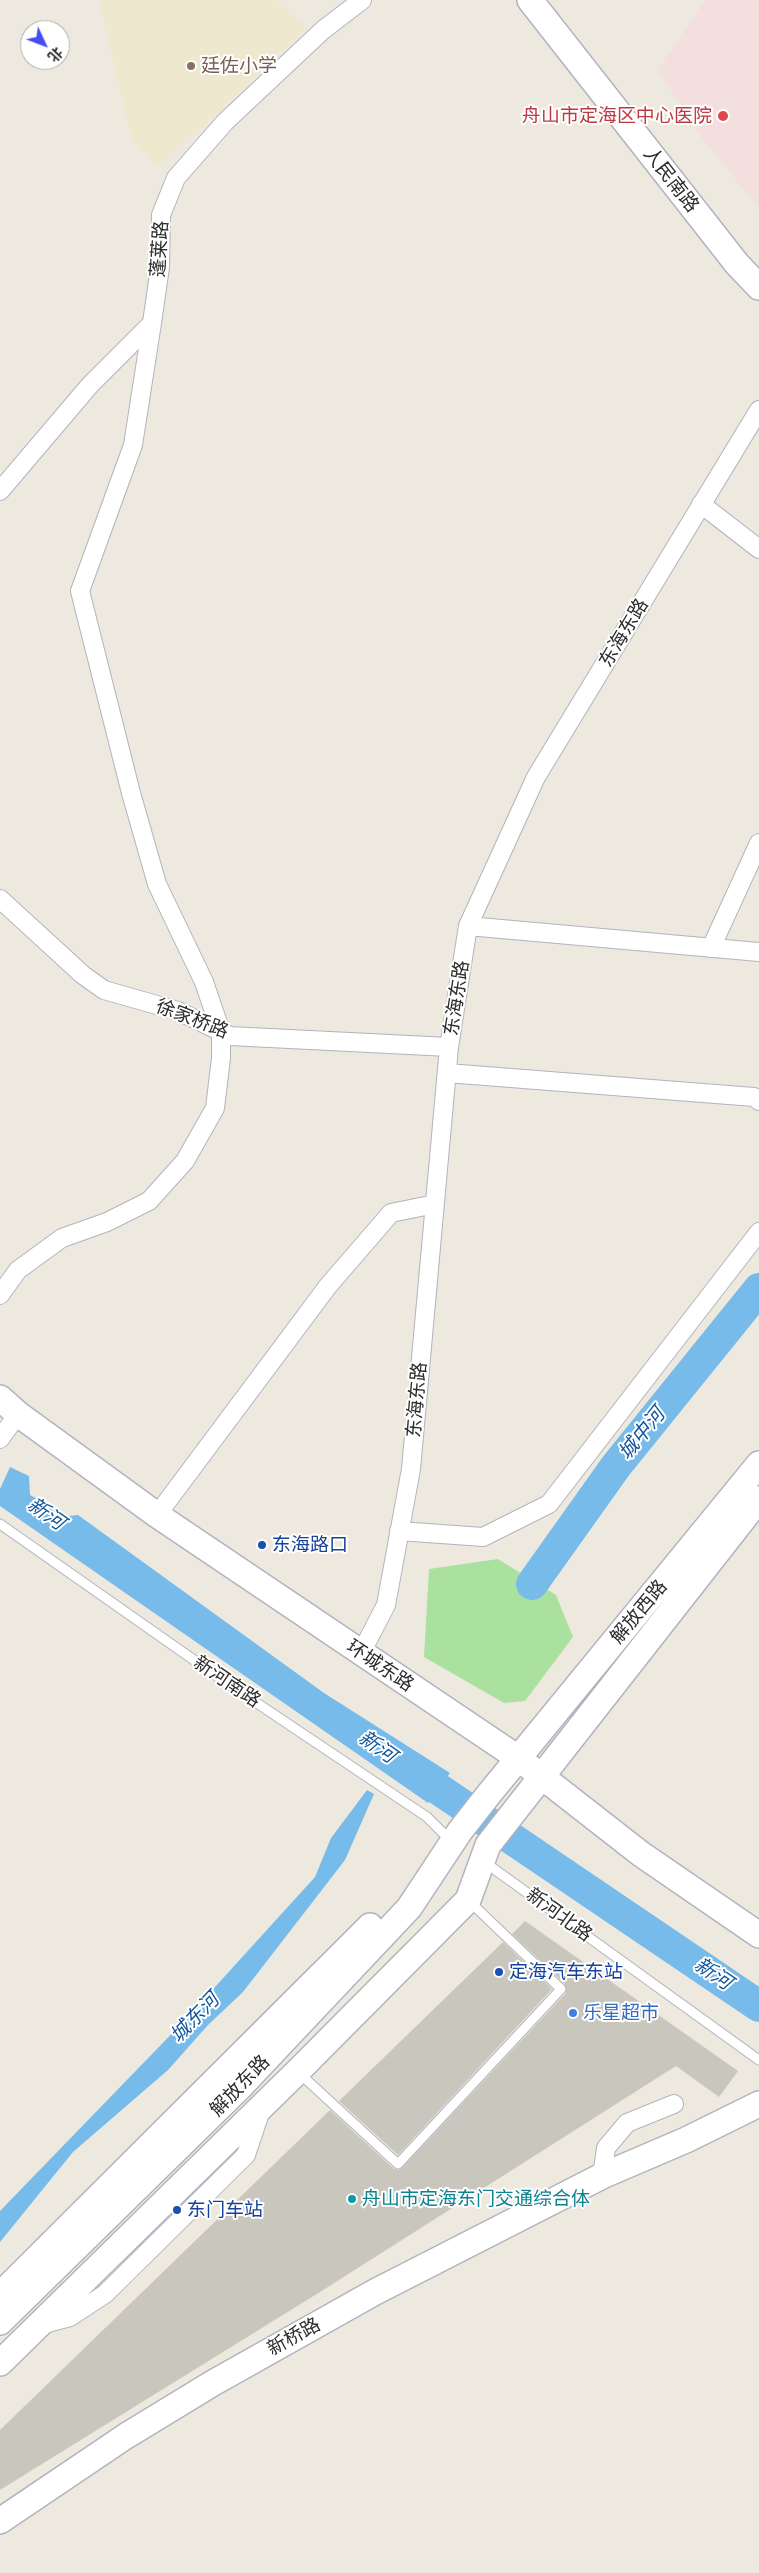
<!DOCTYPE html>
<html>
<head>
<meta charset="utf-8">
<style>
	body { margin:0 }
	#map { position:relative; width:759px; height:2573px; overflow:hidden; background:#ede9df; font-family:Mulish,"Noto Sans SC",sans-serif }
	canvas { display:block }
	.north { position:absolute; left:20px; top:20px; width:50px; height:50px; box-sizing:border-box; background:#fff; border:1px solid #ababab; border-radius:50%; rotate:133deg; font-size:14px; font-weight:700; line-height:20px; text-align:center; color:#2c2c2c }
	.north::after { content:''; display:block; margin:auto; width:18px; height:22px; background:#464df3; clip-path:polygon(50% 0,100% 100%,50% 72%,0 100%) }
</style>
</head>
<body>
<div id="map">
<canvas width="759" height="2573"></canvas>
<div class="north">北</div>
</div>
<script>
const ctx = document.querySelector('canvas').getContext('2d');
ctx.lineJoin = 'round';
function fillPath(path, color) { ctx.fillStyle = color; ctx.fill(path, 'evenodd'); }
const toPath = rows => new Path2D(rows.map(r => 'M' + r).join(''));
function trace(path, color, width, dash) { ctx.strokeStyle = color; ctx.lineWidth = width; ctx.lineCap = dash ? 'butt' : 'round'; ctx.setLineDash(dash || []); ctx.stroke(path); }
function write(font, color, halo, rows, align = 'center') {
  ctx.font = font + ' Mulish,"Noto Sans SC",sans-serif'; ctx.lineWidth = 4; ctx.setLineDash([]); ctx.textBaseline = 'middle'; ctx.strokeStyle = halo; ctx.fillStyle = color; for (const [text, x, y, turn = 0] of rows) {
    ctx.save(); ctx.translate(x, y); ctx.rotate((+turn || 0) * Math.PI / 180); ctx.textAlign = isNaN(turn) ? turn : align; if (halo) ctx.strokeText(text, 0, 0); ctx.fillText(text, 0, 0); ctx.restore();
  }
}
const education = toPath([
	[99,0,274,0,308,26,226,105,157,167,131,137]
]);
const medical = toPath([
	[705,0,759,0,759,208,701,137,658,70]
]);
const green = toPath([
	[498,1559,556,1595,573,1637,525,1701,504,1703,424,1657,429,1569]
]);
const water = toPath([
	[10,1467,29,1476,30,1495,69,1516,78,1515,324,1693,450,1773,428,1803,0,1506,0,1489],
	[367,1790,374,1794,345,1860,243,1992,208,2025,168,2070,73,2152,0,2242,0,2211,185,2020,315,1877,331,1838]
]);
const river = toPath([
	[532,1584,616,1466,759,1289],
	[403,1765,759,2006]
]);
const building = toPath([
	[525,1921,738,2071,719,2097,676,2066,320,2292,0,2490,0,2430,330,2110,394,2169,400,2170,566,1993,565,1984,512,1934],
	[503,1942,552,1989,398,2155,339,2101]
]);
const lane = toPath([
	[0,1524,221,1679,427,1817,451,1841],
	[483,1861,759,2060],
	[298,2072,398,2164,561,1989,468,1900]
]);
const street = toPath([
	[0,491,90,385,152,323,160,267,161,215,176,178,225,122,323,30,362,0],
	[701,504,759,549],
	[0,899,83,975,104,990,178,1011,230,1036,449,1047],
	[468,926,759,952],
	[711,948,759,843],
	[447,1073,754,1097,759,1101],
	[0,1295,18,1270,62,1238,107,1222,149,1201,185,1161,215,1108,221,1058,221,1032,204,982,157,884,131,793,80,591,133,445,152,323],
	[0,1439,18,1414],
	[157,1515,328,1286,391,1213,435,1204],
	[399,1531,483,1537,549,1504,759,1232],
	[361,1653,386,1605,411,1469,449,1047,468,926,536,777,759,410],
	[602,2176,606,2148,627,2123,674,2104],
	[40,2325,70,2317,105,2294,246,2155,261,2110]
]);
const secondary = toPath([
	[530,0,737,264,759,287],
	[0,1398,18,1414,157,1515,518,1758,641,1854,759,1935],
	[0,2295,370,1926],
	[0,2322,242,2085,409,1908,460,1831,489,1794,759,1464],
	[0,2363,297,2072,468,1900,488,1845,759,1499],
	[0,2521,126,2436,213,2383,375,2292,602,2176,686,2140,759,2104]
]);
const markers = [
	[191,66,5,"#8d6e63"],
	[723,116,6,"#e0444e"],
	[262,1545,5,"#1a4fb4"],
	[499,1972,5,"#1a4fb4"],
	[573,2013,5,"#3f7fe0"],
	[352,2199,5,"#0f9aa8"],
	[177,2210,5,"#1a4fb4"]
];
const educationNames = [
	["廷佐小学",201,66]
];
const healthNames = [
	["舟山市定海区中心医院",712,116]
];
const streetNames = [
	["人民南路",671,180,52],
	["蓬莱路",160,249,-86],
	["东海东路",624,633,-59],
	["东海东路",457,998,-81],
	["徐家桥路",192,1019,21],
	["东海东路",417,1400,-85],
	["解放西路",639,1612,-50],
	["环城东路",380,1666,34],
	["新河南路",227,1682,34],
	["新河北路",559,1915,36],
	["解放东路",240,2086,-46],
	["新桥路",294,2337,-29]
];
const transitNames = [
	["东海路口",272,1545],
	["定海汽车东站",509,1972],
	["东门车站",187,2210]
];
const shopNames = [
	["乐星超市",583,2013]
];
const cultureNames = [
	["舟山市定海东门交通综合体",362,2199]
];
const waterNames = [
	["城中河",642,1434,-51],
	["新河",46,1514,35],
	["新河",377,1747,35],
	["新河",713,1974,34],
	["城东河",195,2018,-46]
];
fillPath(education, '#eee8cf');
fillPath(medical, '#f3dfdd');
fillPath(green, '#abe19e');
fillPath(water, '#77bbea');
trace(river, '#77bbea', 32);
fillPath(building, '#c9c7bd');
trace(lane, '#b2b3bf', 11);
trace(street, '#b2b3bf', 20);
trace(secondary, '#b2b3bf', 28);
trace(lane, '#fff', 9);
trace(street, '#fff', 18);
trace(secondary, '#fff', 25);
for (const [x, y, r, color] of markers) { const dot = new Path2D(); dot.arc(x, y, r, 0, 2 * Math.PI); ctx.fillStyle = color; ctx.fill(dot); trace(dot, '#fff', 2); }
write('19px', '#785e54', '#fff', educationNames, 'left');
write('19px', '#be3a42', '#fff', healthNames, 'right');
write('19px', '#2c2c2c', '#fff', streetNames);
write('19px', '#164399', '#fff', transitNames, 'left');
write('19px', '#366cbe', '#fff', shopNames, 'left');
write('19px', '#0d838f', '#fff', cultureNames, 'left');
write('italic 20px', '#135799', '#fff', waterNames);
</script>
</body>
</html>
